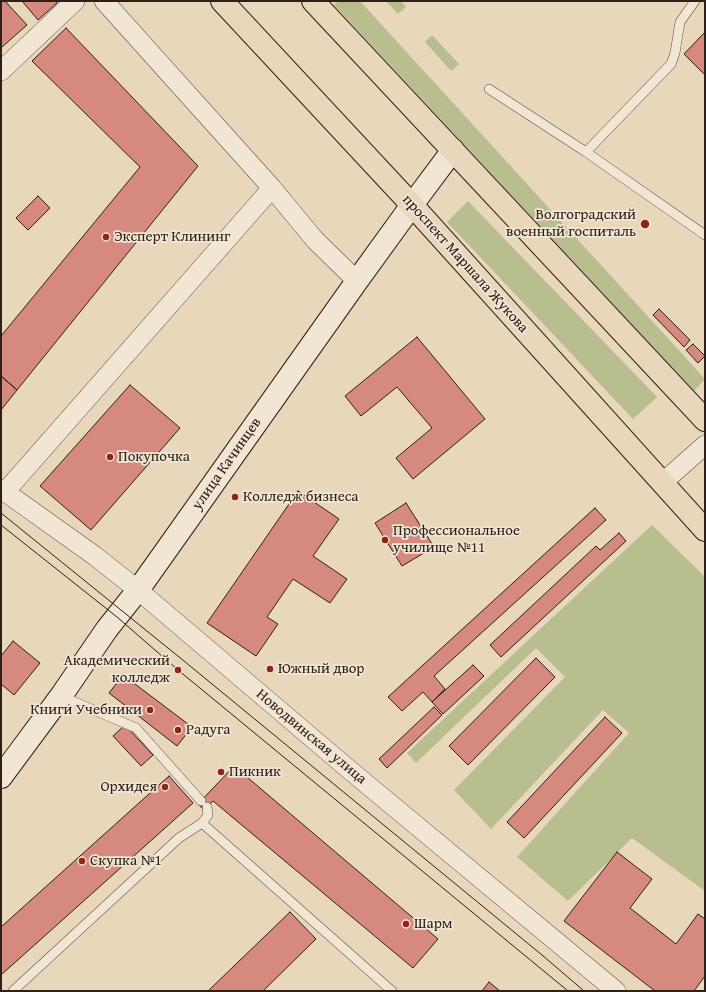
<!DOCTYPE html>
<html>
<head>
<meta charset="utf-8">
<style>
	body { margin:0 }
	#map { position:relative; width:706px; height:992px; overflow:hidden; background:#e9d7bb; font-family:"Gentium Book Plus",serif }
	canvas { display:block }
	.frame { position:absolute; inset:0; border:2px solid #2e2017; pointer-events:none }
</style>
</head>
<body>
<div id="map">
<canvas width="706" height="992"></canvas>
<div class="frame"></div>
</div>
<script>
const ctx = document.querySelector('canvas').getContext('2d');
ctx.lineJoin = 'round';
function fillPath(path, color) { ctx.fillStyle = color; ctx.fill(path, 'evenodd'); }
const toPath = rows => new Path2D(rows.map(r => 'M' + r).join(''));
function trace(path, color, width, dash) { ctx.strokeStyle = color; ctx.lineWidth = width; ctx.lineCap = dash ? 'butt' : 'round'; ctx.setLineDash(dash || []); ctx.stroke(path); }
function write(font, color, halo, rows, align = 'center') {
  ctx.font = font + ' "Gentium Book Plus",serif'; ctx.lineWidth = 3.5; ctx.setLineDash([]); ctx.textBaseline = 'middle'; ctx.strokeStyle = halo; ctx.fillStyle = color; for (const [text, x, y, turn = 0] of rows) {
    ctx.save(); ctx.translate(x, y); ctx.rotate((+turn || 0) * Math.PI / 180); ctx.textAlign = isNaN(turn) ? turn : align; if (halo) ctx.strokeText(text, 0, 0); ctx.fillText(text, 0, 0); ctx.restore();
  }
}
const green = toPath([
	[338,1,360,1,705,379,694,391,334,5],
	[386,1,401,1,406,7,398,14],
	[432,35,459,64,451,71,425,42],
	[468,201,657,397,633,419,447,222],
	[652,525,705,577,705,891,632,838,568,901,517,857,629,733,603,710,491,829,454,790,565,677,536,648,416,763,407,753]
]);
const building = toPath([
	[1,1,5,1,27,25,2,47,1,46,1,1],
	[22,1,55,1,57,3,38,20,22,1],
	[66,28,198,166,17,390,1,376,1,336,140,167,32,61,66,28],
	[705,32,705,75,684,54,705,32],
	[38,196,50,208,28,230,16,218,38,196],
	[659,309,690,340,684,347,653,315,659,309],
	[417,337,485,419,413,479,396,458,432,428,397,387,361,416,345,396,417,337],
	[693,344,705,356,698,363,686,350,693,344],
	[1,376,17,390,1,410,1,376],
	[130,385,180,428,91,530,40,486,130,385],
	[298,491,339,519,313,556,347,579,330,603,293,579,267,617,278,624,256,656,207,623,298,491],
	[406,503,434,547,402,566,375,523,406,503],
	[595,508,606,520,434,676,445,689,432,702,423,692,402,711,388,697,595,508],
	[619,533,626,541,501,657,490,645,596,546,600,550,619,533],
	[13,641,40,663,14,695,1,684,1,673,2,672,1,671,1,656,13,641],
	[536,658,555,677,468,765,449,746,536,658],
	[473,665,484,676,443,714,432,702,473,665],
	[123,675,192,727,177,746,109,693,123,675],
	[434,707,442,715,387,768,379,759,434,707],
	[605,717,622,733,524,838,507,822,605,717],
	[125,725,153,755,141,766,113,736,125,725],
	[234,766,438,939,413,968,213,801,204,810,198,804,234,766],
	[169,776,193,803,1,975,1,927,169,776],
	[617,852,652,879,630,908,676,944,698,914,705,919,705,976,694,991,655,991,564,921,617,852],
	[290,912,316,939,263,991,208,991,290,912],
	[489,982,500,991,482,991,489,982]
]);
const lane = toPath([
	[695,1,680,22,675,53,671,64,586,152,705,235],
	[489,89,586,152],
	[61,696,136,728,201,801],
	[202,823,392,991],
	[13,991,179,838,202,823,208,815,207,807]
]);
const street = toPath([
	[104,1,272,188,315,240,357,281],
	[1,71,75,1],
	[662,483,705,445],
	[1,489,95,556,138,590,352,772,616,991],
	[5,492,272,188]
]);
const secondary = toPath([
	[1,777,61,696,107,629,138,590,357,281,412,205,453,150]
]);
const highway = toPath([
	[222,1,412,205,705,530],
	[313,1,705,420]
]);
const tram = toPath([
	[1,513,184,661,542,955,584,991],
	[1,525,117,617,178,670,568,991]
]);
const markers = [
	[645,224,5,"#8f2418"],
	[106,237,4,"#8f2418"],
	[110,457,4,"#8f2418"],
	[235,497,4,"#8f2418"],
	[385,540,4,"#8f2418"],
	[270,669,4,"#8f2418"],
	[178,670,4,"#8f2418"],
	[150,710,4,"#8f2418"],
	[178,730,4,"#8f2418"],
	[221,772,4,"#8f2418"],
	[165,787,4,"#8f2418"],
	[82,861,4,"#8f2418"],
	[406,924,4,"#8f2418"]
];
const poiNames = [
	["Волгоградский",636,215,"right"],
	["военный госпиталь",636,232,"right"],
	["Эксперт Клининг",114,237],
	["Покупочка",118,457],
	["Колледж бизнеса",243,497],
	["Профессиональное",393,531],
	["училище №11",393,548],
	["Академический",170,661,"right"],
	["колледж",170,678,"right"],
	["Южный двор",278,669],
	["Книги Учебники",142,710,"right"],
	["Радуга",186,730],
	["Пикник",229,772],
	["Орхидея",157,787,"right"],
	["Скупка №1",90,861],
	["Шарм",414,924]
];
const streetNames = [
	["проспект Маршала Жукова",465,264,48],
	["улица Качинцев",227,464,-55],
	["Новодвинская улица",311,737,40]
];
fillPath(green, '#b9be8e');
fillPath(building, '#d5897f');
trace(building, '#2e2017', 1);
trace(lane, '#5d4e40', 10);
trace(street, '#5d4e40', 20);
trace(secondary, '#2e2017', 24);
trace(highway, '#2e2017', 24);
trace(lane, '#f1e5d3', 9);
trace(street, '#f1e5d3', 19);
trace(secondary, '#f1e5d3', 22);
trace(highway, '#e9d7bb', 22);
trace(tram, '#2e2017', 1);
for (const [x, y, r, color] of markers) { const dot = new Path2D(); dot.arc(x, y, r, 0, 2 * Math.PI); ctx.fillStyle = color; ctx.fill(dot); trace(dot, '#f1e5d3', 1.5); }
write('15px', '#2e2017', '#f1e5d3', poiNames, 'left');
write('15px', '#2e2017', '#f1e5d3', streetNames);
</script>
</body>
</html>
